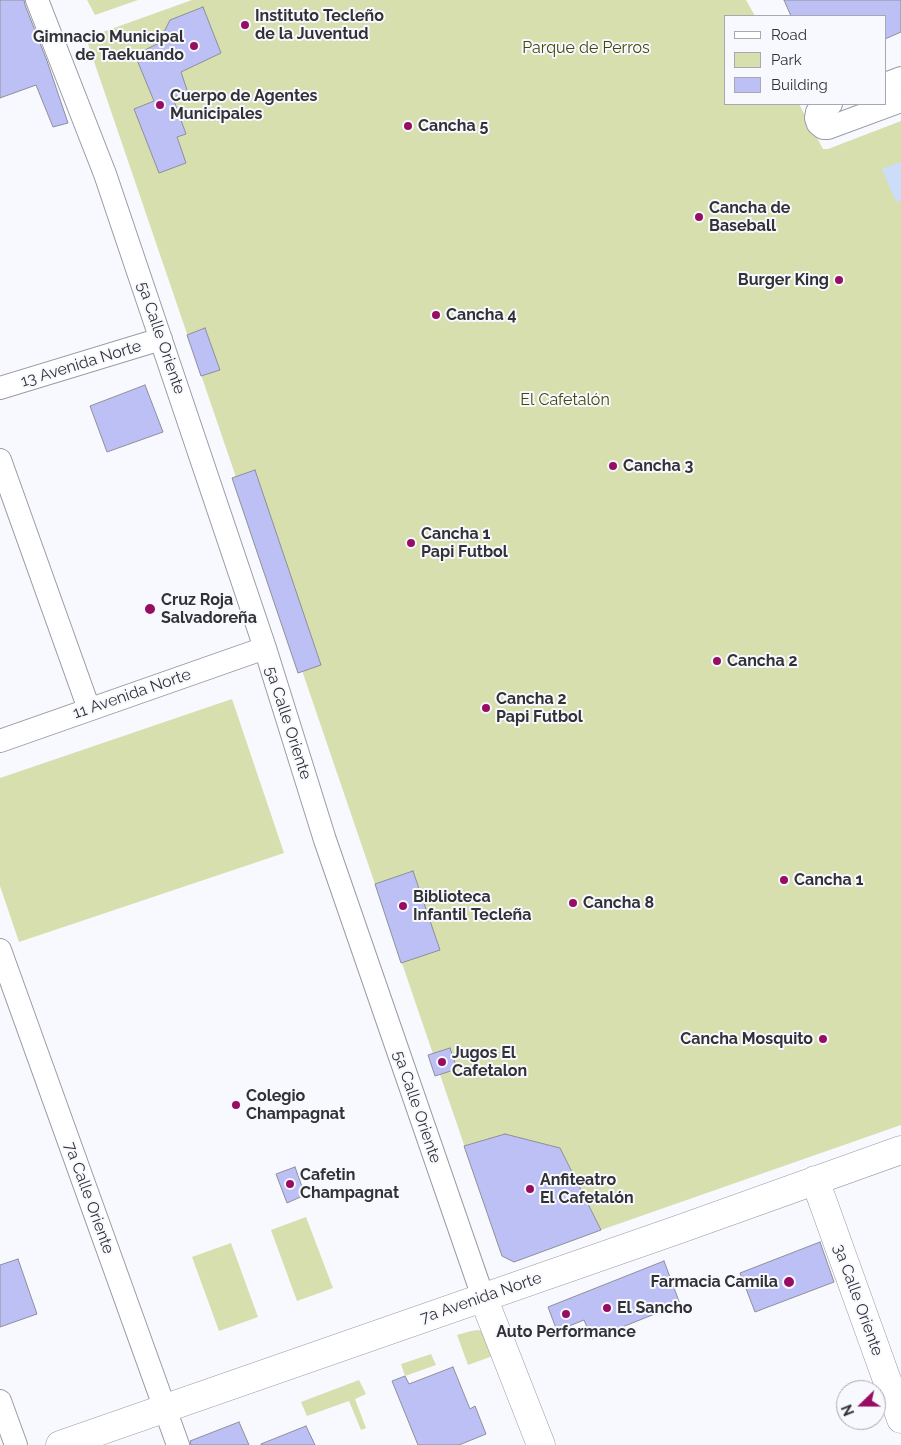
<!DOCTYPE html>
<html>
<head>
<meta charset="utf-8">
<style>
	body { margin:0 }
	#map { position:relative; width:901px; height:1445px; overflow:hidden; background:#f8f9fe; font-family:Raleway,sans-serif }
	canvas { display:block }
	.legend { position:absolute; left:724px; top:15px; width:162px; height:90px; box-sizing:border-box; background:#f8f9fe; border:1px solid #a8a9ae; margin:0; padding:6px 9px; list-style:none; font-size:15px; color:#313136 }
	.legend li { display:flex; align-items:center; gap:10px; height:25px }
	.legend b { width:25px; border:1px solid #a8a9ae }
	.north { position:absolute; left:836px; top:1380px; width:50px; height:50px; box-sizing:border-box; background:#f8f9fe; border:1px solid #a8a9ae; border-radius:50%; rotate:248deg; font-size:14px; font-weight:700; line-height:20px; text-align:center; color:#313136 }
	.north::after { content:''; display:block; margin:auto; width:18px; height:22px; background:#970d63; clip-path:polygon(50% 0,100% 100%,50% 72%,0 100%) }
</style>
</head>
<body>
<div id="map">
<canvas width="901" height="1445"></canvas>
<ul class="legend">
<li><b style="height:6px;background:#fff"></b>Road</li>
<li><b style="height:14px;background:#d7dfae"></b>Park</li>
<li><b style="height:14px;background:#bcc0f4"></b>Building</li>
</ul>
<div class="north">N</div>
</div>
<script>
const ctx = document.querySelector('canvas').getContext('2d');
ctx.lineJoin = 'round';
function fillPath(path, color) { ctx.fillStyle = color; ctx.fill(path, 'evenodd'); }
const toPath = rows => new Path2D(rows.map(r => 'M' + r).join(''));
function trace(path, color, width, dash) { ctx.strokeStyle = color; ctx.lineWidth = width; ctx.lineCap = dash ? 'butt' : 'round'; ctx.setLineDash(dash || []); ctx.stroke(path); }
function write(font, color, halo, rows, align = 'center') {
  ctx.font = font + ' Raleway,sans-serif'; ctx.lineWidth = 4; ctx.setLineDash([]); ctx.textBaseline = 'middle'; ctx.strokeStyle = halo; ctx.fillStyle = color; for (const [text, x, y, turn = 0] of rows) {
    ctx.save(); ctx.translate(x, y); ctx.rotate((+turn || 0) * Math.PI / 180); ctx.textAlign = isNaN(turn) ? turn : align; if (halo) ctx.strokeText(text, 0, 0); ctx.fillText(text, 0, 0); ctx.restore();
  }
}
const green = toPath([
	[87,0,138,0,95,15],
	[192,0,746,0,755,16,725,16,725,104,799,104,823,149,828,149,901,121,901,1125,601,1230,514,1262,502,1256,86,38],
	[232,699,284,853,19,942,0,886,0,778],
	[306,1217,333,1288,297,1301,271,1230],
	[231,1243,258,1317,219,1331,192,1257],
	[478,1330,486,1332,501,1353,468,1365,457,1335,471,1331],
	[431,1354,436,1365,405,1376,401,1364],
	[359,1380,366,1394,355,1399,366,1428,361,1430,349,1401,307,1416,301,1402]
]);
const water = toPath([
	[901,162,901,200,896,202,882,169]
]);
const building = toPath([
	[0,0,24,0,25,5,47,61,68,123,53,127,36,85,0,98,0,0],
	[784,0,901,0,901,32,885,39,885,16,791,16,784,0],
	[203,7,221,53,181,72,187,90,173,98,186,134,177,137,186,163,159,173,134,109,154,101,135,55,167,39,164,32,170,20,203,7],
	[205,328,220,370,201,376,187,335,205,328],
	[145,385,163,432,107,452,90,406,145,385],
	[255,470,321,665,298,673,232,478,255,470],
	[413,871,440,950,401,963,375,884,413,871],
	[450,1048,457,1069,435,1076,428,1055,450,1048],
	[505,1134,560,1148,601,1230,514,1262,502,1256,464,1146,505,1134],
	[295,1167,305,1195,287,1203,276,1174,295,1167],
	[820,1242,834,1282,755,1312,740,1273,820,1242],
	[18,1259,37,1314,0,1327,0,1265,18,1259],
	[664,1261,680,1304,592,1339,584,1320,557,1331,548,1307,664,1261],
	[453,1367,470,1409,475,1406,486,1434,459,1445,418,1445,392,1381,405,1376,409,1384,453,1367],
	[239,1422,249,1445,191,1445,190,1441,239,1422],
	[306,1426,315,1445,261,1445,261,1444,306,1426]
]);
const street = toPath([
	[37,0,105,174,265,648,325,840,483,1297],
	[885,84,901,78],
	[831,104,820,108,817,112,816,118,818,124,823,128,828,128,901,101],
	[0,388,161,339],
	[0,460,89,709],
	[0,741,265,648],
	[0,950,178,1445],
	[0,1401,16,1445]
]);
const secondary = toPath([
	[815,1180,901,1419],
	[483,1297,541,1445],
	[60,1445,680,1229,901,1150]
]);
const markers = [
	[245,25,5,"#970d63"],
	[194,46,5,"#970d63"],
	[160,105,5,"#970d63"],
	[408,126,5,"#970d63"],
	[699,217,5,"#970d63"],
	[839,280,5,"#970d63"],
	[436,315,5,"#970d63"],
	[613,466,5,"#970d63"],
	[411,543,5,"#970d63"],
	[150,609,6,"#970d63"],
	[717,661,5,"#970d63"],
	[486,708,5,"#970d63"],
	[784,880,5,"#970d63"],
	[573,903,5,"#970d63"],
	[403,906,5,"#970d63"],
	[823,1039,5,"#970d63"],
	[442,1062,5,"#970d63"],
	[236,1105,5,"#970d63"],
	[290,1184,5,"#970d63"],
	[530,1189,5,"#970d63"],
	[789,1282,6,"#970d63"],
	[607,1308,5,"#970d63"],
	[566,1314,5,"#970d63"]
];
const poiNames = [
	["Instituto Tecleño",255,16],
	["de la Juventud",255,34],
	["Gimnacio Municipal",184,37,"right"],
	["de Taekuando",184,55,"right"],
	["Cuerpo de Agentes",170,96],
	["Municipales",170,114],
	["Cancha 5",418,126],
	["Cancha de",709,208],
	["Baseball",709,226],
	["Burger King",829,280,"right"],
	["Cancha 4",446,315],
	["Cancha 3",623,466],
	["Cancha 1",421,534],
	["Papi Futbol",421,552],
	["Cruz Roja",161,600],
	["Salvadoreña",161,618],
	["Cancha 2",727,661],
	["Cancha 2",496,699],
	["Papi Futbol",496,717],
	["Cancha 1",794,880],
	["Biblioteca",413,897],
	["Infantil Tecleña",413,915],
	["Cancha 8",583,903],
	["Cancha Mosquito",813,1039,"right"],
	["Jugos El",452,1053],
	["Cafetalon",452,1071],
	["Colegio",246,1096],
	["Champagnat",246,1114],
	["Cafetin",300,1175],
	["Champagnat",300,1193],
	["Anfiteatro",540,1180],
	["El Cafetalón",540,1198],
	["Farmacia Camila",778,1282,"right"],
	["El Sancho",617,1308],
	["Auto Performance",566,1332,"center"]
];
const parkNames = [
	["Parque de Perros",586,48],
	["El Cafetalón",565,400]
];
const streetNames = [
	["5a Calle Oriente",161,338,71],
	["13 Avenida Norte",81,364,-17],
	["11 Avenida Norte",132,694,-19],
	["5a Calle Oriente",288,723,72],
	["5a Calle Oriente",417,1107,71],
	["7a Calle Oriente",89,1198,70],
	["7a Avenida Norte",481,1298,-19],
	["3a Calle Oriente",858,1300,70]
];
fillPath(green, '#d7dfae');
fillPath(water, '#ccddf9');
fillPath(building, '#bcc0f4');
trace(building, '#8e8f9a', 1);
trace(street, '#9a9ba7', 24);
trace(secondary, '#9a9ba7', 29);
trace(street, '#fff', 22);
trace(secondary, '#fff', 28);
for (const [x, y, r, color] of markers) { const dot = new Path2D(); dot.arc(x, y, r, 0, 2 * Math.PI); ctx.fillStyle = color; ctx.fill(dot); trace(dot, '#f8f9fe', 2); }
write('bold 16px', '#313136', '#f8f9fe', poiNames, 'left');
write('16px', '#44490a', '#f8f9fe', parkNames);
write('16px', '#313136', '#f8f9fe', streetNames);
</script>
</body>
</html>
